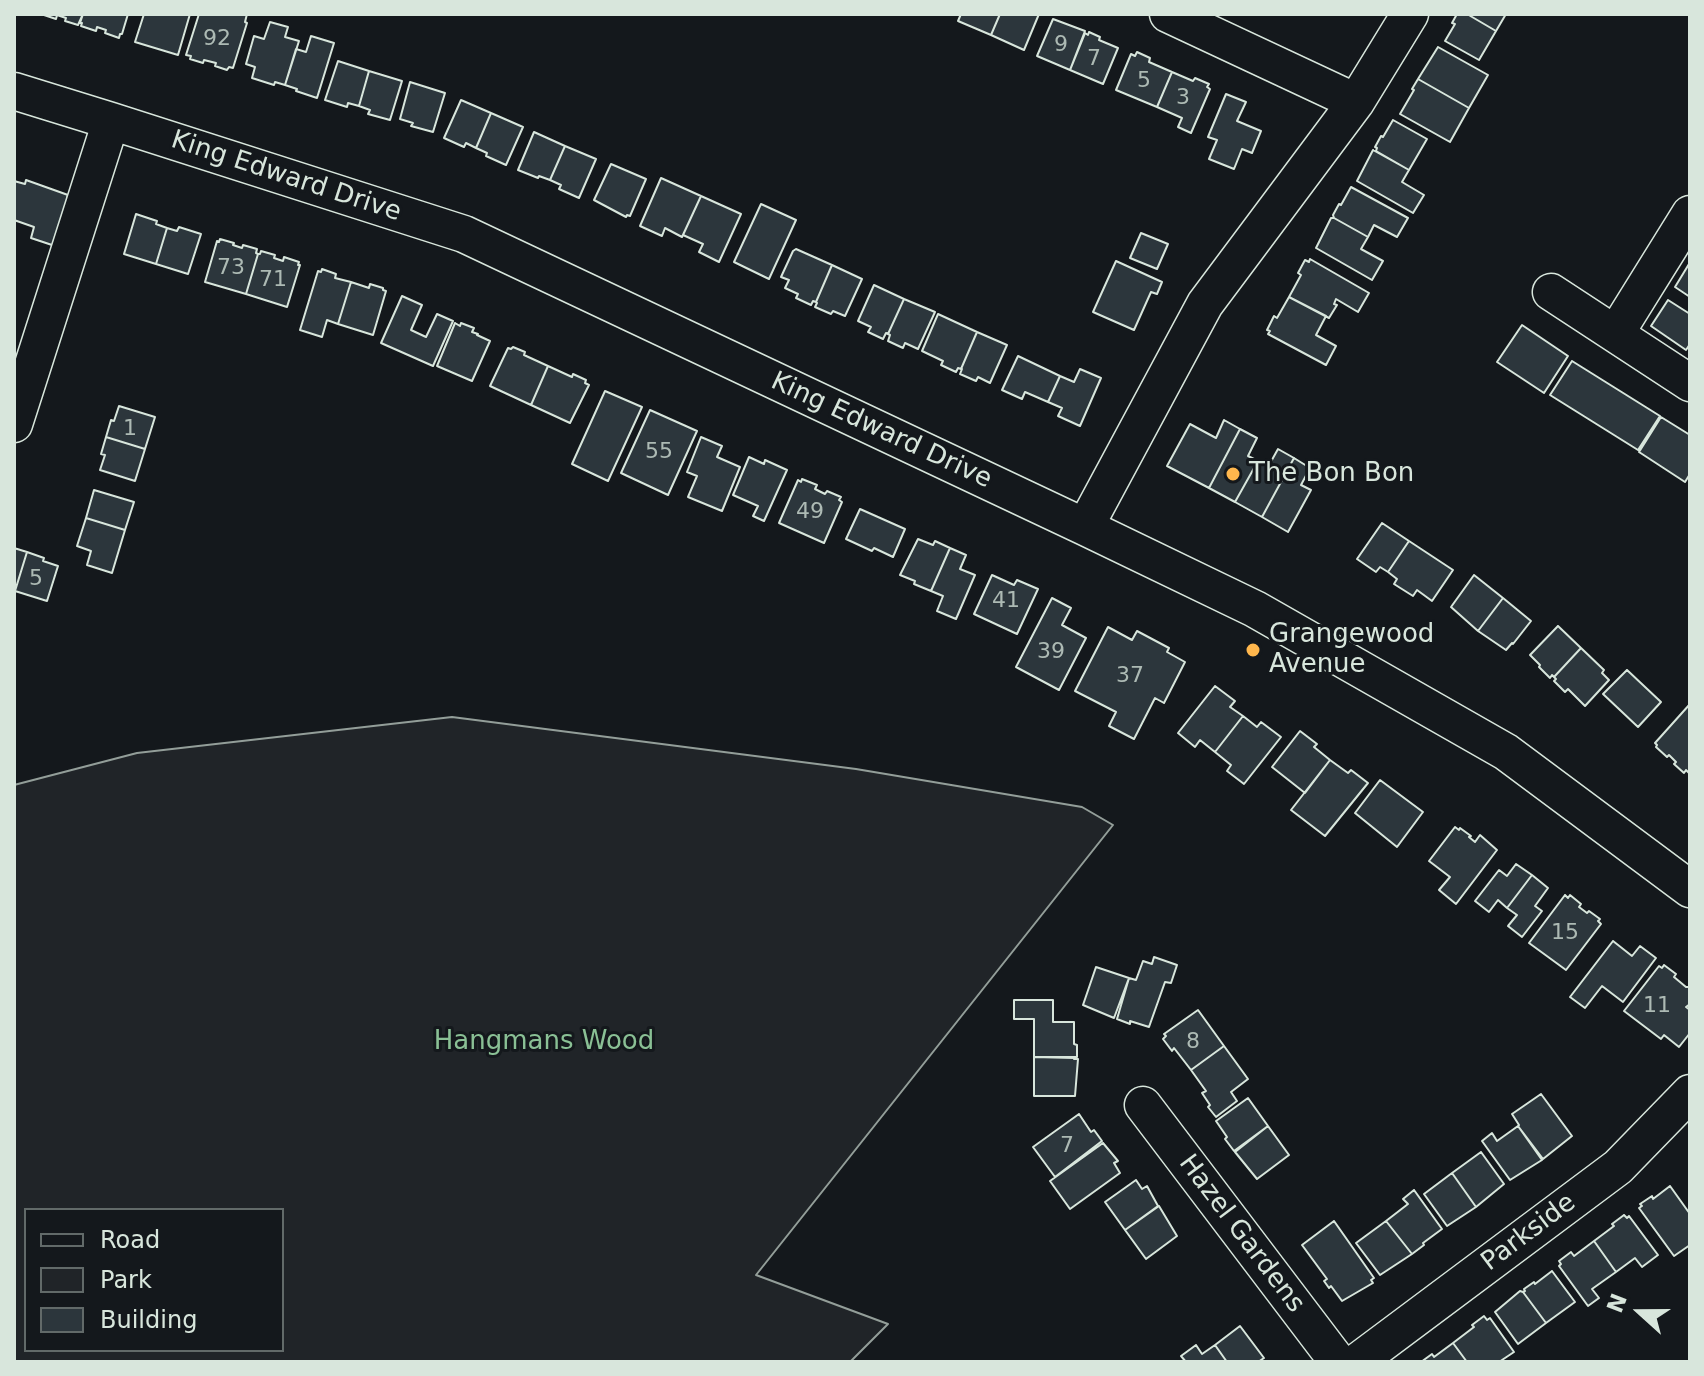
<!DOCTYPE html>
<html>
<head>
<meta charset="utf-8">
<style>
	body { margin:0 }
	#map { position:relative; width:1704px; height:1376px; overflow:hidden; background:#14181c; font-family:"DejaVu Sans",sans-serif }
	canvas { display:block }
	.frame { position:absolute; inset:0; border:16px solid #d8e6dc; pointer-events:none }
	.legend { position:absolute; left:24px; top:1208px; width:260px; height:144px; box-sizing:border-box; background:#14181c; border:2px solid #626a69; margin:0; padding:10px 14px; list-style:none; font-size:24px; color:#d8e6dc }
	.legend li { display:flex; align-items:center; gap:16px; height:40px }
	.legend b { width:40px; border:2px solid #626a69 }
	.north { position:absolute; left:1600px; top:1272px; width:80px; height:80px; -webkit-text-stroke:6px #14181c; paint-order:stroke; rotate:291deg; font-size:22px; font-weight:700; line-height:32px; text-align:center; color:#d8e6dc }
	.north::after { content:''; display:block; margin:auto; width:28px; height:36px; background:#d8e6dc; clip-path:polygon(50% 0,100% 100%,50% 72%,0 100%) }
</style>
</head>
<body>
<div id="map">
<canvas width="1704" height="1376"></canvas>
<div class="frame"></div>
<ul class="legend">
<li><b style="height:10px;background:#14181c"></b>Road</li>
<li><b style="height:22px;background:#202428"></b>Park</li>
<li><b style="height:22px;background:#2c363c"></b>Building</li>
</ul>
<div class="north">N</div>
</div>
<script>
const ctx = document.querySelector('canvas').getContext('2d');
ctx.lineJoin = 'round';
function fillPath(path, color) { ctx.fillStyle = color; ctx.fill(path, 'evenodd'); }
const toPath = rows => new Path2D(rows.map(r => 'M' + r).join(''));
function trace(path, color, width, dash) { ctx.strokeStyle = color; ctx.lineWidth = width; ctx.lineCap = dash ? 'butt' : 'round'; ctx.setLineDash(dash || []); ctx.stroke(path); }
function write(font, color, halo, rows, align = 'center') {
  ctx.font = font + ' "DejaVu Sans",sans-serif'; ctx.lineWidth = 6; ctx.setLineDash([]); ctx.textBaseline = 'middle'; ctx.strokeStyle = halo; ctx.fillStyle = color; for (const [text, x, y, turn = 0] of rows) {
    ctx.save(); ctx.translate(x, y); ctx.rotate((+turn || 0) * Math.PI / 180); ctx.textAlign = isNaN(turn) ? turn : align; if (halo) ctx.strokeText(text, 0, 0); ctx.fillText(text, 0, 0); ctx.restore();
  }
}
const green = toPath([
	[452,717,856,769,1082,807,1113,825,756,1275,888,1324,850,1362,14,1362,14,785,137,753,452,717],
	[26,1210,282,1210,282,1350,26,1350,26,1210]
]);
const building = toPath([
	[41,14,83,14,78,25,65,21,66,18,57,15,56,19,41,14],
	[83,14,128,14,122,34,120,34,119,38,105,33,106,30,97,27,96,31,81,26,82,23,80,23,83,14],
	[144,14,190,14,178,55,135,42,144,14],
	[199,14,247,14,245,22,247,23,233,68,229,67,227,70,215,66,216,63,204,60,203,63,190,59,191,56,186,55,199,14],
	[961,14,1000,14,991,35,958,21,961,14],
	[1000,14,1039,14,1024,50,991,35,1000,14],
	[1457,14,1467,14,1496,31,1479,60,1445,41,1455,24,1452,23,1457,14],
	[1467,14,1506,14,1496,31,1467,14],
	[1053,19,1085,31,1070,70,1037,56,1053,19],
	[270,22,288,27,285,37,299,41,285,85,275,82,274,85,252,78,255,67,246,64,254,36,264,39,270,22],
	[1089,32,1100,37,1099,40,1118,48,1103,84,1070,70,1085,33,1088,35,1089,32],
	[311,36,334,43,317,98,296,91,297,89,285,85,296,49,306,52,311,36],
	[1438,47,1488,75,1469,108,1418,79,1438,47],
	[1137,52,1150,58,1149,62,1172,72,1157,107,1116,90,1131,54,1135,56,1137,52],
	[338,61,369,71,359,106,348,103,347,107,325,100,338,61],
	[369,71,402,81,390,120,368,114,370,110,359,106,369,71],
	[1172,72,1193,81,1195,78,1209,84,1207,87,1210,89,1191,133,1178,127,1182,118,1157,107,1172,72],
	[1418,79,1469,108,1450,142,1400,114,1414,90,1412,89,1418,79],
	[410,82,445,93,433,132,411,126,413,123,400,119,410,82],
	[1226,94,1246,102,1237,121,1261,131,1252,153,1242,149,1234,169,1209,159,1217,140,1208,137,1226,94],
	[461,100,491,113,476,148,466,143,464,147,444,138,461,100],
	[491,113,523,127,506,165,486,156,487,153,476,148,491,113],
	[1393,120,1427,139,1409,170,1376,151,1377,148,1375,147,1381,136,1383,137,1393,120],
	[534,132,565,146,550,180,539,176,538,178,518,170,534,132],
	[565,146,596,159,579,198,559,189,561,185,550,180,565,146],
	[1373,150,1409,170,1402,182,1424,195,1413,213,1357,181,1373,150],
	[611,164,646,179,630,216,627,215,626,217,594,200,611,164],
	[661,178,701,196,682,237,665,228,662,236,640,226,661,178],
	[26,180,68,195,67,198,70,199,55,246,31,238,34,227,14,220,14,181,25,184,26,180],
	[1351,187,1408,218,1397,237,1374,225,1368,237,1334,218,1333,215,1339,204,1341,205,1351,187],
	[701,196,741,214,719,262,699,252,703,244,683,235,701,196],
	[761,204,796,220,769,279,734,262,761,204],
	[136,214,157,221,156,224,167,228,156,264,124,254,136,214],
	[1331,218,1334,218,1368,237,1361,249,1383,261,1372,280,1316,248,1331,218],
	[179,227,201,234,188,274,156,264,167,228,177,231,179,227],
	[1141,233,1168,244,1157,269,1130,258,1141,233],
	[220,239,234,243,233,245,242,248,243,245,257,249,256,253,258,254,246,294,205,282,217,241,219,242,220,239],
	[796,249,832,265,816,302,813,301,811,305,796,298,798,294,785,288,789,280,781,277,793,251,796,249],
	[261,251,275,255,274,258,283,261,284,257,299,262,298,265,300,265,287,307,246,294,258,254,260,254,261,251],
	[1310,259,1369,293,1358,312,1336,299,1334,304,1337,305,1329,318,1289,297,1301,275,1298,273,1305,260,1309,262,1310,259],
	[1116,261,1162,282,1157,294,1151,292,1134,330,1093,312,1116,261],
	[1689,264,1690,264,1690,297,1675,287,1689,264],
	[832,265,862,279,845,316,833,311,831,314,815,307,817,303,816,302,832,265],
	[322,269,336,274,335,278,351,282,338,324,327,320,322,337,300,330,318,271,321,272,322,269],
	[351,282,369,288,370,284,383,288,383,290,386,291,373,335,338,324,351,282],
	[874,285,904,299,888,334,886,333,883,339,868,332,871,327,858,321,874,285],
	[402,296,422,305,411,330,426,337,437,314,453,321,433,366,381,343,402,296],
	[1289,297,1326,316,1316,335,1336,346,1326,365,1268,334,1270,331,1267,330,1274,316,1277,318,1289,297],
	[904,299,935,312,918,349,905,343,903,348,888,341,890,335,888,334,904,299],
	[1668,300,1690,314,1690,344,1686,350,1651,326,1668,300],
	[938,314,977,332,961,369,958,368,956,372,941,365,943,361,922,351,938,314],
	[455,323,460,326,461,323,474,328,472,332,478,334,477,335,490,341,472,381,437,366,455,323],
	[1522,325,1568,356,1544,393,1497,362,1522,325],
	[977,332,1007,345,990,383,978,377,976,381,960,374,962,369,961,369,977,332],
	[513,347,525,352,524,355,548,366,531,405,490,386,508,348,511,349,513,347],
	[1018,356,1060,376,1048,402,1025,392,1022,399,1002,390,1018,356],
	[1572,361,1660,416,1638,450,1550,395,1572,361],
	[548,366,572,377,573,374,586,380,585,383,589,385,570,423,531,405,548,366],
	[1080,369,1101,378,1080,426,1058,416,1062,408,1048,402,1060,376,1074,382,1080,369],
	[605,391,642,407,608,481,572,464,605,391],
	[119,406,155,417,145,449,106,437,111,420,114,421,119,406],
	[650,410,697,431,668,495,621,473,650,410],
	[1661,417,1690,435,1690,474,1685,482,1639,452,1661,417],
	[1224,420,1240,429,1209,488,1167,466,1190,424,1216,438,1224,420],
	[1240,429,1257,438,1248,456,1258,461,1235,502,1209,488,1240,429],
	[106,437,145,449,135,481,100,470,105,455,101,454,106,437],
	[701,437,722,446,717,457,740,467,722,511,688,497,697,476,687,472,701,437],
	[1278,449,1294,458,1262,517,1235,502,1258,461,1268,467,1278,449],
	[749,457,764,464,765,460,787,470,764,521,753,516,758,506,733,495,749,457],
	[1294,458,1310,468,1301,485,1311,490,1288,532,1262,517,1294,458],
	[802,479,817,485,815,489,825,494,827,491,841,497,839,500,842,502,824,543,779,523,798,480,801,482,802,479],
	[94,490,134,502,125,530,86,518,94,490],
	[860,509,905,529,893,557,874,548,872,551,846,539,860,509],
	[86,518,125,530,112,573,87,565,91,551,77,546,86,518],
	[1382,523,1409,541,1388,572,1380,567,1376,572,1357,559,1382,523],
	[918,539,933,545,935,541,950,548,931,591,914,584,915,581,900,575,918,539],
	[1409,541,1453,570,1432,601,1417,590,1413,596,1394,584,1397,579,1388,572,1409,541],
	[14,548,27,552,15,591,14,591,14,548],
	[950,548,966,555,960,569,975,575,956,619,937,611,943,596,931,591,950,548],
	[27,552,44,558,43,561,58,566,47,601,15,591,27,552],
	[992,575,1014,585,1017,580,1038,589,1017,634,974,614,992,575],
	[1474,575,1503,598,1478,631,1451,607,1474,575],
	[1052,598,1071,608,1062,625,1086,638,1059,690,1016,667,1052,598],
	[1503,598,1531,621,1513,644,1512,643,1506,650,1478,631,1503,598],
	[1558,626,1581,648,1554,677,1552,675,1550,678,1539,667,1540,665,1530,655,1558,626],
	[1108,627,1132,640,1137,631,1169,648,1167,652,1185,662,1164,703,1155,698,1134,739,1109,726,1116,712,1075,691,1108,627],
	[1581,648,1604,670,1602,673,1609,680,1585,706,1568,689,1565,692,1554,681,1556,679,1554,677,1581,648],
	[1627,670,1661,702,1638,727,1603,694,1627,670],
	[1215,686,1235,701,1230,707,1243,716,1215,752,1200,740,1195,747,1178,733,1215,686],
	[1690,704,1690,774,1686,770,1684,773,1674,764,1676,762,1669,755,1667,757,1656,747,1657,745,1655,743,1690,704],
	[1243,716,1257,727,1261,722,1281,737,1244,784,1227,771,1231,765,1215,752,1243,716],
	[1300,731,1317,744,1314,747,1330,760,1305,793,1272,767,1300,731],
	[1330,760,1348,773,1351,770,1368,783,1325,836,1291,810,1330,760],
	[1380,780,1423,812,1397,847,1355,813,1380,780],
	[1455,827,1459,830,1460,828,1471,836,1469,837,1475,842,1480,835,1497,850,1456,904,1439,890,1450,877,1429,861,1455,827],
	[1516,864,1532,875,1507,908,1498,900,1489,912,1475,901,1499,870,1507,876,1516,864],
	[1532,875,1548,888,1535,906,1542,911,1522,937,1508,926,1517,915,1507,908,1532,875],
	[1565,895,1568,898,1570,895,1581,904,1579,907,1587,913,1589,911,1600,919,1598,921,1601,924,1566,970,1529,943,1565,895],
	[1613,941,1632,956,1640,946,1656,958,1623,1002,1602,986,1585,1008,1570,997,1613,941],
	[1154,957,1177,965,1171,983,1165,982,1149,1027,1130,1021,1130,1024,1117,1019,1129,978,1136,980,1143,961,1152,964,1154,957],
	[1664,965,1676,974,1674,977,1686,987,1690,987,1690,1004,1686,1007,1690,1010,1690,1033,1679,1047,1664,1035,1661,1039,1624,1011,1659,966,1662,968,1664,965],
	[1096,967,1129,978,1114,1018,1083,1005,1096,967],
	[1014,1000,1053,1000,1053,1022,1074,1022,1074,1044,1077,1045,1077,1057,1034,1057,1034,1019,1014,1019,1014,1000],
	[1198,1010,1224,1046,1191,1070,1174,1048,1172,1051,1163,1039,1166,1036,1164,1034,1198,1010],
	[1224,1046,1248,1079,1231,1092,1237,1101,1216,1117,1208,1107,1210,1105,1202,1093,1206,1091,1191,1070,1224,1046],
	[1034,1057,1074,1058,1074,1059,1078,1059,1075,1096,1034,1096,1034,1057],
	[1541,1094,1572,1136,1543,1159,1518,1126,1519,1125,1512,1114,1541,1094],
	[1248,1098,1268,1126,1234,1151,1225,1139,1227,1137,1216,1121,1248,1098],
	[1079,1114,1091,1132,1094,1130,1102,1141,1055,1177,1033,1147,1079,1114],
	[1268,1126,1289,1155,1257,1179,1235,1152,1268,1126],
	[1518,1126,1542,1160,1510,1180,1482,1141,1492,1133,1497,1141,1518,1126],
	[1103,1143,1118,1161,1114,1163,1120,1173,1070,1209,1050,1181,1103,1143],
	[1481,1152,1504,1184,1476,1207,1452,1173,1481,1152],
	[1452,1173,1476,1207,1447,1226,1424,1194,1452,1173],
	[1136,1180,1142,1189,1147,1186,1158,1206,1125,1230,1105,1202,1136,1180],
	[1670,1186,1690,1214,1690,1245,1674,1256,1639,1208,1642,1206,1640,1204,1652,1196,1653,1199,1670,1186],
	[1414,1190,1442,1229,1423,1243,1424,1245,1412,1254,1386,1221,1408,1204,1403,1199,1414,1190],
	[1159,1206,1177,1236,1146,1259,1125,1230,1159,1206],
	[1624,1215,1627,1218,1629,1216,1658,1255,1642,1267,1635,1258,1616,1272,1594,1241,1614,1226,1612,1224,1624,1215],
	[1334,1221,1374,1278,1371,1280,1373,1283,1342,1301,1331,1286,1329,1288,1324,1281,1327,1279,1302,1245,1334,1221],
	[1386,1221,1412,1254,1380,1275,1356,1243,1386,1221],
	[1594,1241,1616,1272,1592,1289,1599,1298,1588,1306,1559,1266,1561,1264,1559,1261,1571,1252,1574,1256,1594,1241],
	[1552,1271,1575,1302,1546,1323,1523,1292,1525,1291,1524,1289,1534,1282,1535,1284,1552,1271],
	[1520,1291,1523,1292,1546,1323,1518,1344,1495,1312,1520,1291],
	[1484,1316,1487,1320,1490,1318,1514,1352,1499,1362,1467,1362,1453,1343,1474,1327,1472,1325,1484,1316],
	[1240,1326,1264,1358,1258,1362,1227,1362,1215,1345,1240,1326],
	[1453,1343,1467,1362,1421,1362,1432,1354,1434,1357,1453,1343],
	[1196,1345,1202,1354,1215,1345,1227,1362,1186,1362,1181,1356,1196,1345]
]);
const minor = toPath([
	[1168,14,1356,102],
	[14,91,111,121,464,234,1085,527,1255,609,1506,752,1690,889],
	[1551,292,1690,383],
	[1616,333,1690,214],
	[14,424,111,121],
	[1085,527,1205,304,1356,102,1410,14],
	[1143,1105,1338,1362],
	[1357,1362,1618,1167,1690,1093]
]);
const markers = [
	[1233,474,8,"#ffb74d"],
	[1253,650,8,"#ffb74d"]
];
const numberNames = [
	["92",217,39],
	["9",1061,45],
	["7",1094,59],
	["5",1144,81],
	["3",1183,98],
	["73",231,268],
	["71",273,280],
	["1",130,429],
	["55",659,452],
	["49",810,512],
	["5",36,579],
	["41",1006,601],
	["39",1051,652],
	["37",1130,676],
	["15",1565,933],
	["11",1657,1006],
	["8",1193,1042],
	["7",1067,1146]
];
const streetNames = [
	["King Edward Drive",286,177,18],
	["King Edward Drive",881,431,25],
	["Parkside",1529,1233,-37],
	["Hazel Gardens",1241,1234,53]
];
const poiNames = [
	["The Bon Bon",1249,474],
	["Grangewood",1269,635],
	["Avenue",1269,665]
];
const parkNames = [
	["Hangmans Wood",544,1042]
];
fillPath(green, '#202428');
trace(green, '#939e99', 2);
fillPath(building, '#2c363c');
trace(building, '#d8e6dc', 2);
trace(minor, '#d8e6dc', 39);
trace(minor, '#14181c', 36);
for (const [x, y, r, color] of markers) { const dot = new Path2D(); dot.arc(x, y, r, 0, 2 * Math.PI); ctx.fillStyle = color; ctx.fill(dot); trace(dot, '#14181c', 3); }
write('22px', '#adbab4', null, numberNames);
write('26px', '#d8e6dc', '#14181c', streetNames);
write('26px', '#d8e6dc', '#14181c', poiNames, 'left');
write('26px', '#8ac095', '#14181c', parkNames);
</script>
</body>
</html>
